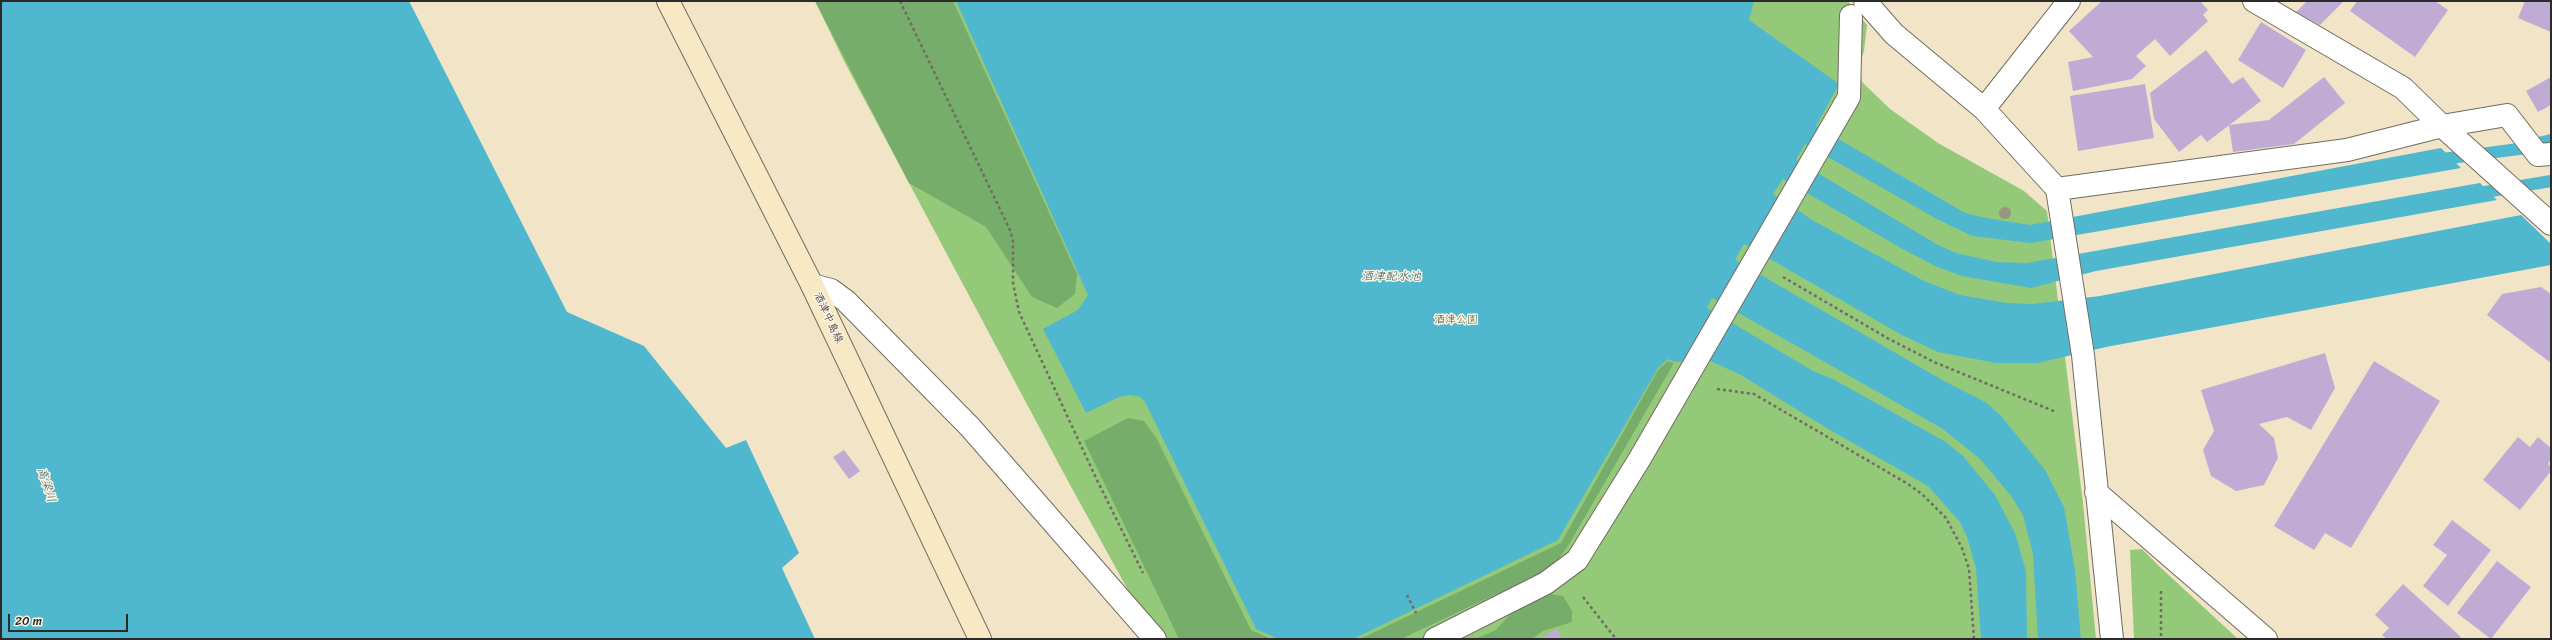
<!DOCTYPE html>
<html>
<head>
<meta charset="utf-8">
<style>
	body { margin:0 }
	#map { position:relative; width:2552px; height:640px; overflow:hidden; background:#f2e4c7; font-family:Sriracha,sans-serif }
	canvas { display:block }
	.frame { position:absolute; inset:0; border:2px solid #2b2b2b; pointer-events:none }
	.scale { position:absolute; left:8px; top:614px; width:120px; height:18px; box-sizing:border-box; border:2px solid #2b2b2b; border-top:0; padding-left:5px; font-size:12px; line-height:14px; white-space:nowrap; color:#2b2b2b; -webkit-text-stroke:3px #fcf5e5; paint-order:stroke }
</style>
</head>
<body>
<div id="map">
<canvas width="2552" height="640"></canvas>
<div class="frame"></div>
<div class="scale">20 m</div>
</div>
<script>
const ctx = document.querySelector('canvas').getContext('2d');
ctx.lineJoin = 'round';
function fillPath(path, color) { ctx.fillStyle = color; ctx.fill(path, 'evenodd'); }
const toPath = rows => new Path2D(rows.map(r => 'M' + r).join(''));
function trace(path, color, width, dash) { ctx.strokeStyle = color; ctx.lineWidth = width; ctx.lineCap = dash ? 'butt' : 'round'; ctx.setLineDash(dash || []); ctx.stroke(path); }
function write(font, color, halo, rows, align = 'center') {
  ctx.font = font + ' Sriracha,"Klee One",sans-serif'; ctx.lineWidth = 3; ctx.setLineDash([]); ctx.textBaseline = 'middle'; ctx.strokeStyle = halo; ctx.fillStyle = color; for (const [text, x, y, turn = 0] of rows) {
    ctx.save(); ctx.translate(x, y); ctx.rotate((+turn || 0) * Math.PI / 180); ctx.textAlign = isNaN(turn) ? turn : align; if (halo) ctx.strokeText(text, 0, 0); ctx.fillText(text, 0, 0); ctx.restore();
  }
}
const green = toPath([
	[815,1,1848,1,1867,25,1864,51,1859,66,1862,82,1890,109,1938,143,2024,191,2047,211,2083,503,2096,639,1161,639,1128,590,1069,483,845,63],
	[2142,549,2160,567,2238,639,2134,639,2130,550]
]);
const forest = toPath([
	[815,1,953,1,1077,274,1075,294,1057,308,1032,297,986,227,909,183],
	[1668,361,1674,363,1568,546,1552,568,1401,639,1360,639,1561,543,1658,370],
	[1128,418,1144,421,1157,439,1251,630,1271,639,1179,639,1084,441],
	[1544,593,1563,596,1572,611,1572,622,1543,631,1532,639,1475,639,1496,630,1514,610]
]);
const water = toPath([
	[1,1,409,1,567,312,644,346,726,448,746,440,799,553,782,568,815,639,1,639],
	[956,1,1754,1,1749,20,1839,84,1816,126,1965,213,1986,218,2030,225,2441,148,2461,168,2031,243,1972,236,1937,219,1805,144,1796,160,1938,245,1956,253,1996,262,2027,263,2480,183,2497,200,2096,271,2031,288,1962,276,1935,266,1899,247,1783,179,1773,194,1814,221,1924,281,1960,295,2007,303,2032,304,2100,296,2521,215,2551,244,2551,265,2106,347,2038,363,1996,363,1938,352,1900,334,1744,244,1735,260,1944,381,1987,403,2002,417,2045,470,2064,507,2075,570,2081,639,2038,639,2033,554,2023,515,2011,496,1980,459,1943,429,1712,298,1707,308,1813,371,1833,379,1946,442,1963,456,1995,495,2015,533,2026,571,2027,639,1981,639,1976,568,1967,537,1960,522,1928,486,1825,427,1741,375,1708,360,1675,362,1668,359,1658,368,1558,540,1353,639,1278,639,1256,629,1145,402,1140,397,1131,395,1119,397,1086,413,1043,329,1078,310,1088,295]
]);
const stream = toPath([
	[2526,146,2551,140],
	[2435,160,2534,147],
	[2473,194,2551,181]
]);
const building = toPath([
	[2102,1,2200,1,2208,10,2203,15,2208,21,2170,56,2155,39,2136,56,2146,66,2132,79,2073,91,2068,62,2093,57,2069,31],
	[2307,1,2344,1,2320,25,2296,12],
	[2357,1,2435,1,2448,10,2415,57,2350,11],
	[2525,1,2551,1,2551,32,2518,18],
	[2261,22,2306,50,2283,88,2238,60],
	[2206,50,2232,84,2243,77,2261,101,2207,142,2201,135,2179,152,2154,119,2150,93],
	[2324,77,2345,103,2294,144,2233,152,2229,125,2269,120],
	[2551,77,2551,105,2538,112,2526,91],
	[2145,84,2154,138,2078,151,2070,96],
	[2541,287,2551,294,2551,363,2487,315,2502,294],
	[2325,353,2335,388,2311,430,2287,417,2259,424,2274,438,2278,458,2264,485,2236,491,2211,476,2203,450,2214,431,2201,390],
	[2374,361,2440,401,2351,548,2325,533,2314,550,2274,526],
	[2518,437,2530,447,2538,437,2551,448,2551,459,2548,464,2551,467,2551,471,2520,510,2483,480],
	[844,450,860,471,849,479,833,457],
	[2452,520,2491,550,2448,606,2423,586,2447,555,2433,545],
	[2497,561,2531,587,2491,639,2457,613],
	[2403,584,2461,637,2459,639,2387,639,2382,635,2389,628,2375,615],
	[1556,629,1563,639,1540,639]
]);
const path = toPath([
	[900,1,1010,230,1013,242,1013,283,1019,312,1096,478,1143,573],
	[1783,277,1889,339,1934,362,2056,412],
	[1717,389,1754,394,1908,484,1922,494,1946,518,1962,548,1969,569,1974,639],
	[2161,591,2161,639],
	[1407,595,1416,613],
	[1583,597,1616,639]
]);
const pedestrian = toPath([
	[1435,639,1546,583,1577,560,1639,460,1849,97,1851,16]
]);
const minor = toPath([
	[1865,1,1894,34,1984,109,2057,189,2083,355,2112,639],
	[2254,1,2403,88,2442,126,2507,115,2538,155,2551,154],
	[1984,109,2069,1],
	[2057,189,2347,150,2442,126,2551,224],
	[812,285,831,290,846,301,970,427,1155,639],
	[2096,492,2266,639]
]);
const secondary = toPath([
	[668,1,812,285,980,639]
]);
const trees = [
	[2005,213]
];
const streetNames = [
	["酒津中島線",828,318,65]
];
const parkNames = [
	["酒津公園",1456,320]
];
const waterNames = [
	["酒津配水池",1391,277],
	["高梁川",46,485,73]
];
fillPath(green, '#94c97a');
fillPath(forest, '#77ad6a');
fillPath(water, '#50b8ce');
trace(stream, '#50b8ce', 12);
fillPath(building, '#c0abd5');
trace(pedestrian, '#716c62', 24);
trace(minor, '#716c62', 24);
trace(secondary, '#716c62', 24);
trace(path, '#716c62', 2.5, [3, 3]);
trace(pedestrian, '#fff', 22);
trace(minor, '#fff', 22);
trace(secondary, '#f8e8c3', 22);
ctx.fillStyle = '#96987e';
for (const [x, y] of trees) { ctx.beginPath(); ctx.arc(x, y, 6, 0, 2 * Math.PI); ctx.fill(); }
write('11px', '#2b2b2b', '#fcf5e5', streetNames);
write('11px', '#4a5a43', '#fcf5e5', parkNames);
write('italic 12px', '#385c64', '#fcf5e5', waterNames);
</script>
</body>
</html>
